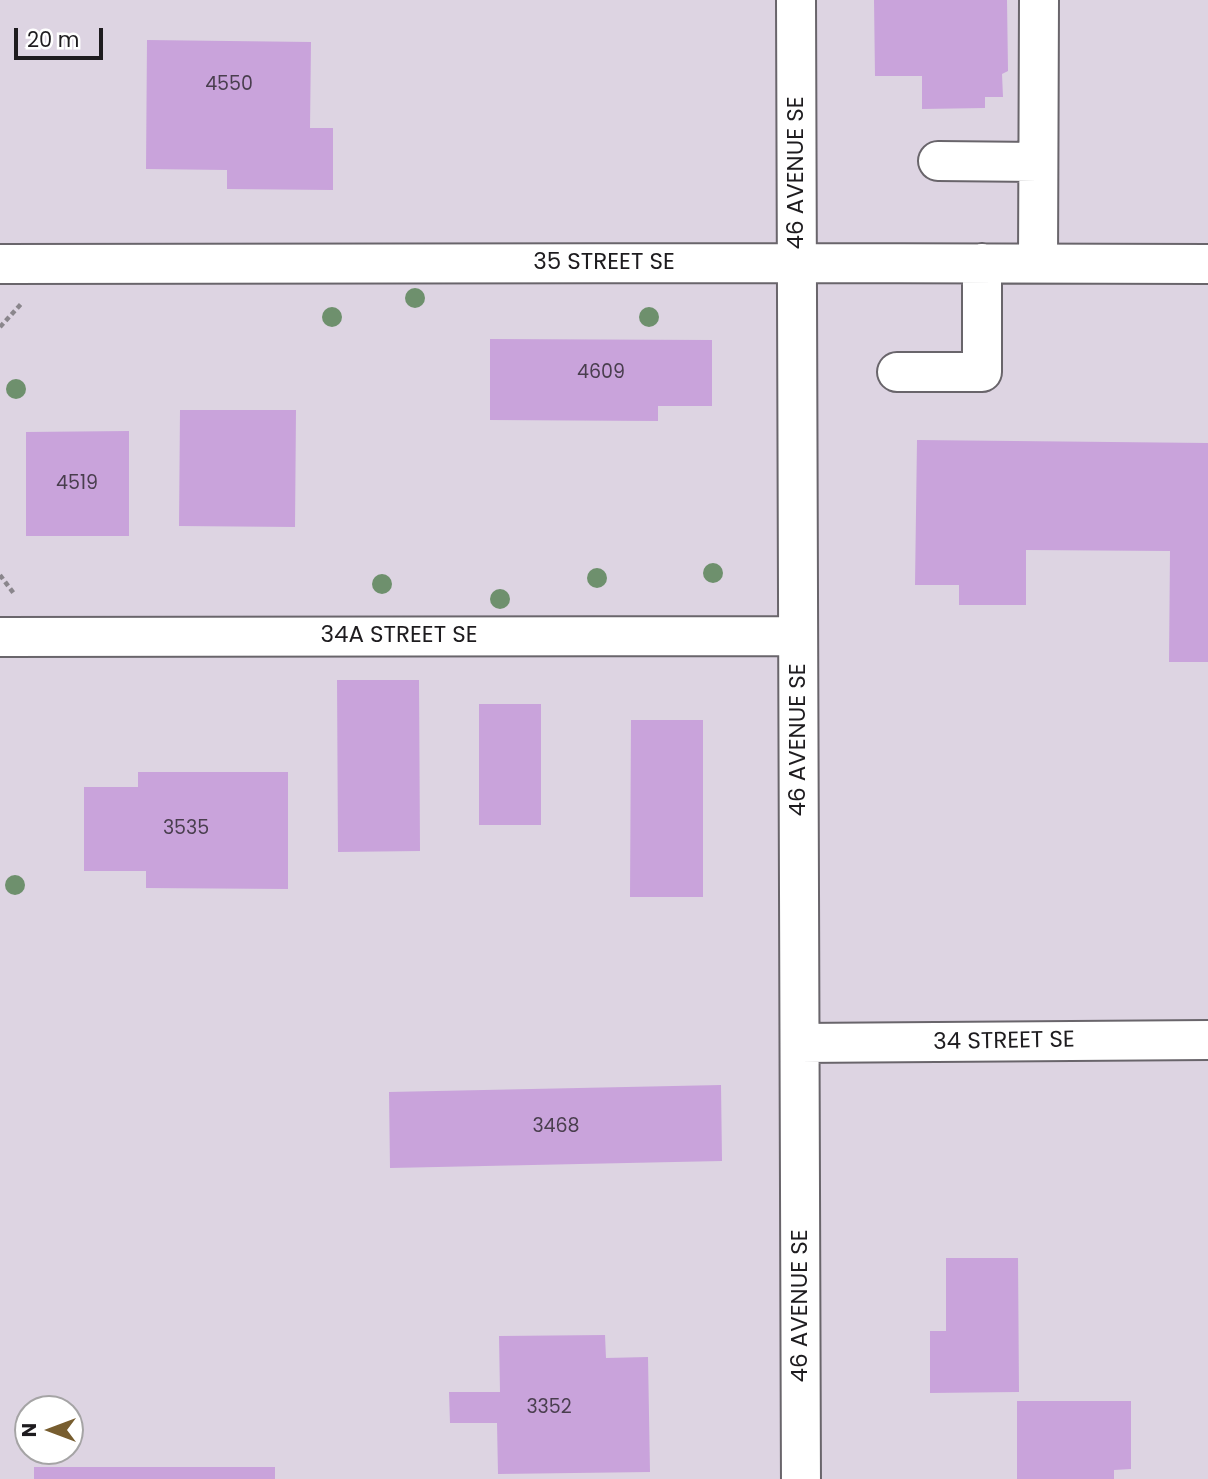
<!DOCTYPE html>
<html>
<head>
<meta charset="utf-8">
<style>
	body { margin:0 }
	#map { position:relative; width:1208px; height:1479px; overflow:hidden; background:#e6e1e9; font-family:Poppins,sans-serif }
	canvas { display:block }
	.north { position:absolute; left:14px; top:1395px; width:70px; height:70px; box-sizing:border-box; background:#fff; border:2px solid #a5a4a5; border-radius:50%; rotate:270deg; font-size:19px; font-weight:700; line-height:28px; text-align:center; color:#1e1c1f }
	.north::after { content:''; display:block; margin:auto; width:24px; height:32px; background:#775d2f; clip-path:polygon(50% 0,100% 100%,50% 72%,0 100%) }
	.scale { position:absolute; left:14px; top:28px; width:89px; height:32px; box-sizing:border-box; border:4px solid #1e1c1f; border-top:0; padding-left:9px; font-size:21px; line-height:24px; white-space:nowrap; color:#1e1c1f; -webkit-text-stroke:5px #fff; paint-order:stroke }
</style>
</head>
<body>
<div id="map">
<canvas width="1208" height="1479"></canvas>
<div class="north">N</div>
<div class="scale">20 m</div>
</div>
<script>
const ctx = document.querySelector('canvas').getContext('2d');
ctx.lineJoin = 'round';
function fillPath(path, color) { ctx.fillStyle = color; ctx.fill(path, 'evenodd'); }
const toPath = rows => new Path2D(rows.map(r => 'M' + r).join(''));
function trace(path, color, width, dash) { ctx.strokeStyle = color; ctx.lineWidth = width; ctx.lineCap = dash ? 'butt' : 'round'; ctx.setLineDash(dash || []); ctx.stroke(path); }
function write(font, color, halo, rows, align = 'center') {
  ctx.font = font + ' Poppins,sans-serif'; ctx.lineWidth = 7; ctx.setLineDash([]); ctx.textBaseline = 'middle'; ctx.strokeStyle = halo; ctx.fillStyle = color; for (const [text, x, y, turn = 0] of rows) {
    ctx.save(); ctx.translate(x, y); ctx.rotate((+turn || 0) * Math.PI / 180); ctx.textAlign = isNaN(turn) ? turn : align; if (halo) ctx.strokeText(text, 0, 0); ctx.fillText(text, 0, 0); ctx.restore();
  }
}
const built = toPath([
	[0,0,1208,0,1208,1479,0,1479],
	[28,1409,70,1409,70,1451,28,1451]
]);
const building = toPath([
	[874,0,1007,0,1008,71,1002,74,1003,97,985,97,985,108,922,109,922,76,875,76],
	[147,40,311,42,310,128,333,128,333,190,227,189,227,170,146,169],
	[490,339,712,340,712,406,658,406,658,421,490,420],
	[180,410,296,410,295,527,179,526],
	[129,431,129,536,26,536,26,432],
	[917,440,1208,443,1208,662,1169,662,1170,551,1026,550,1026,605,959,605,959,585,915,585],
	[337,680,419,680,420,851,338,852],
	[479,704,541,704,541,825,479,825],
	[631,720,703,720,703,897,630,897],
	[138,772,288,772,288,889,146,888,146,871,84,871,84,787,138,787],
	[721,1085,722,1161,390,1168,389,1092],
	[946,1258,1018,1258,1019,1392,930,1393,930,1331,946,1331],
	[605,1335,606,1358,648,1357,650,1472,498,1474,497,1423,450,1423,449,1392,500,1392,499,1336],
	[1017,1401,1131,1401,1131,1469,1114,1470,1114,1479,1017,1479],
	[34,1467,275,1467,275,1479,34,1479]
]);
const path = toPath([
	[0,327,21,304],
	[0,575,15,595]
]);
const minor = toPath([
	[796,0,801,1479],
	[938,161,1038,162],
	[1038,263,1039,0],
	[0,264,797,263,1208,264],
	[897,372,982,372,982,263],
	[0,637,798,636],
	[800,1043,1208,1040]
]);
const trees = [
	[415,298],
	[332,317],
	[649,317],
	[16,389],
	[713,573],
	[597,578],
	[382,584],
	[500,599],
	[15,885]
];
const numberNames = [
	["4550",229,85],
	["4609",601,373],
	["4519",77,484],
	["3535",186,829],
	["3468",556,1127],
	["3352",549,1408]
];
const streetNames = [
	["46 AVENUE SE",797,173,-90],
	["35 STREET SE",604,263],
	["34A STREET SE",399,636],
	["46 AVENUE SE",799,740,-90],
	["34 STREET SE",1004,1042,-1],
	["46 AVENUE SE",801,1306,-90]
];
fillPath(built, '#ddd4e2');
fillPath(building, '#c9a3db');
trace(minor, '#69656b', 42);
trace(path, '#8a868c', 4.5, [5, 3.5]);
trace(minor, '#fff', 38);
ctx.fillStyle = '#6e906d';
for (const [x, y] of trees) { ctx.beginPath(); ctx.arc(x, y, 10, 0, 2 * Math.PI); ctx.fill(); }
write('19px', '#493e4e', null, numberNames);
write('23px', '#1e1c1f', '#fff', streetNames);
</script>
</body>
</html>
